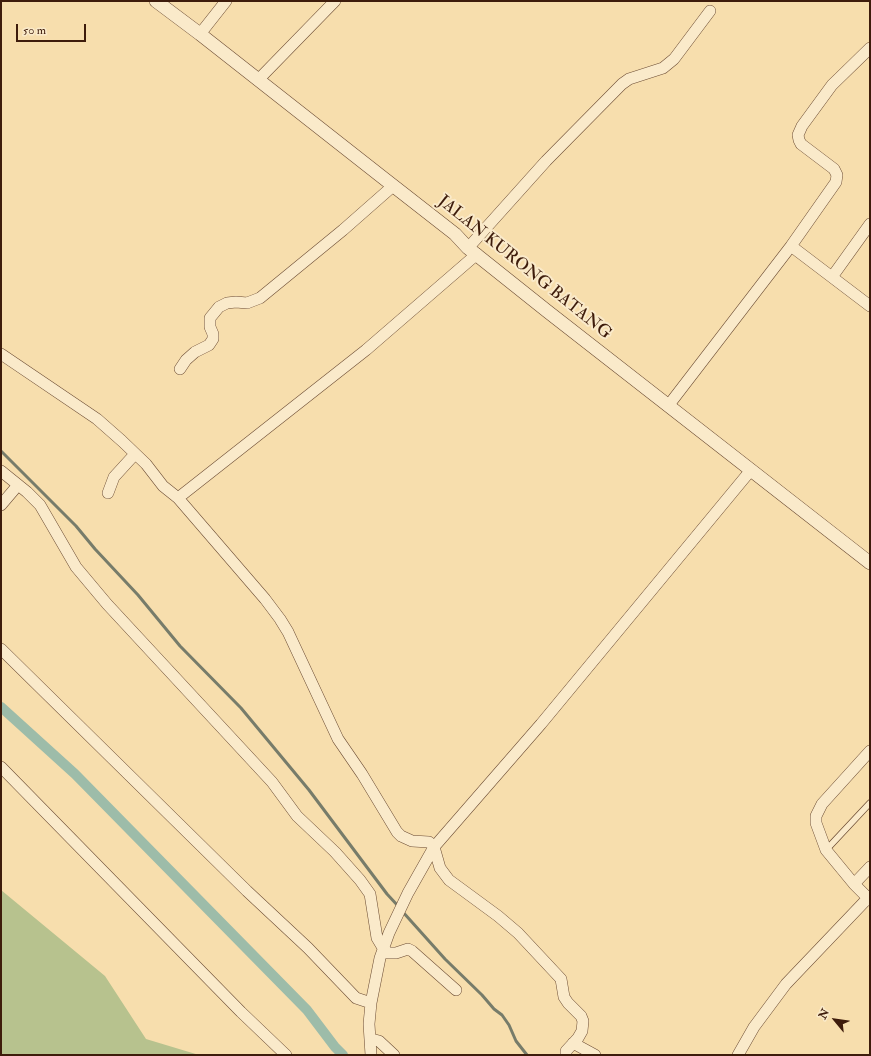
<!DOCTYPE html>
<html>
<head>
<meta charset="utf-8">
<style>
	body { margin:0 }
	#map { position:relative; width:871px; height:1056px; overflow:hidden; background:#f7dead; font-family:"IM FELL Double Pica",serif }
	canvas { display:block }
	.frame { position:absolute; inset:0; border:2px solid #3e1c0b; pointer-events:none }
	.north { position:absolute; left:815px; top:1000px; width:40px; height:40px; -webkit-text-stroke:3px #faeaca; paint-order:stroke; rotate:299deg; font-size:11px; font-weight:700; line-height:16px; text-align:center; color:#3e1c0b }
	.north::after { content:''; display:block; margin:auto; width:14px; height:18px; background:#3e1c0b; clip-path:polygon(50% 0,100% 100%,50% 72%,0 100%) }
	.scale { position:absolute; left:16px; top:24px; width:70px; height:18px; box-sizing:border-box; border:2px solid #3e1c0b; border-top:0; padding-left:5px; font-size:12px; line-height:14px; white-space:nowrap; color:#3e1c0b; -webkit-text-stroke:3px #faeaca; paint-order:stroke }
</style>
</head>
<body>
<div id="map">
<canvas width="871" height="1056"></canvas>
<div class="frame"></div>
<div class="north">N</div>
<div class="scale">50 m</div>
</div>
<script>
const ctx = document.querySelector('canvas').getContext('2d');
ctx.lineJoin = 'round';
function fillPath(path, color) { ctx.fillStyle = color; ctx.fill(path, 'evenodd'); }
const toPath = rows => new Path2D(rows.map(r => 'M' + r).join(''));
function trace(path, color, width, dash) { ctx.strokeStyle = color; ctx.lineWidth = width; ctx.lineCap = dash ? 'butt' : 'round'; ctx.setLineDash(dash || []); ctx.stroke(path); }
function write(font, color, halo, rows, align = 'center') {
  ctx.font = font + ' "IM FELL Double Pica",serif'; ctx.lineWidth = 4; ctx.setLineDash([]); ctx.textBaseline = 'middle'; ctx.strokeStyle = halo; ctx.fillStyle = color; for (const [text, x, y, turn = 0] of rows) {
    ctx.save(); ctx.translate(x, y); ctx.rotate((+turn || 0) * Math.PI / 180); ctx.textAlign = isNaN(turn) ? turn : align; if (halo) ctx.strokeText(text, 0, 0); ctx.fillText(text, 0, 0); ctx.restore();
  }
}
const green = toPath([
	[1,890,105,976,146,1039,199,1055,1,1055]
]);
const stream = toPath([
	[1,451,76,526,95,549,138,595,180,646,241,708,309,790,387,894,399,907],
	[402,911,445,959,482,995,494,1009,502,1015,509,1025,516,1041,527,1055]
]);
const canal = toPath([
	[1,707,75,774,307,1010,335,1047,343,1055]
]);
const service = toPath([
	[826,850,870,803]
]);
const minor = toPath([
	[200,34,226,1],
	[258,80,335,1],
	[791,246,870,306],
	[468,248,546,161,622,84,629,79,663,68,674,59,710,11],
	[832,277,870,224],
	[1,354,97,419,122,441,146,464,163,486,178,498,265,599,280,619,288,632,338,739,362,774,397,832,401,836,412,841,429,842,434,847,440,868,449,880,498,916,518,933,561,979,564,997,568,1003,581,1016,583,1021,582,1031,578,1038,566,1051,566,1055],
	[180,369,186,360,195,352,209,345,213,339,213,334,210,327,210,318,219,307,227,303,236,302,247,303,260,298,343,230,393,186],
	[668,406,791,246,836,182,837,175,834,169,801,144,799,140,798,135,802,126,832,85,870,48],
	[1,471,27,492,40,505,76,567,107,604,272,782,297,816,335,852,360,880,370,894,377,938,383,948,388,953,396,953,408,949,412,951,456,990],
	[108,493,114,477,135,454],
	[178,498,366,350,477,254],
	[1,505,18,485],
	[1,649,247,891,308,948,356,998,371,1003],
	[870,751,822,804,816,816,816,823,826,850,854,884,870,900],
	[1,767,241,1012,286,1055],
	[854,884,870,867],
	[371,1039,379,1041,394,1055],
	[573,1043,595,1055],
	[371,1055,369,1024,371,1003,380,958,389,933,408,893,434,847,541,724,751,470],
	[738,1055,754,1027,786,984,868,898]
]);
const tertiary = toPath([
	[156,1,200,34,382,177,455,234,468,248,547,311,870,563]
]);
const streetNames = [
	["JALAN KURONG BATANG",524,268,39]
];
fillPath(green, '#b7c28e');
trace(stream, '#777c6a', 3);
trace(canal, '#9dbca9', 10);
trace(service, '#6c4c34', 7);
trace(minor, '#6c4c34', 12);
trace(tertiary, '#6c4c34', 14);
trace(service, '#faeaca', 5.5);
trace(minor, '#faeaca', 11);
trace(tertiary, '#faeaca', 13);
write('17px', '#3e1c0b', '#faeaca', streetNames);
</script>
</body>
</html>
